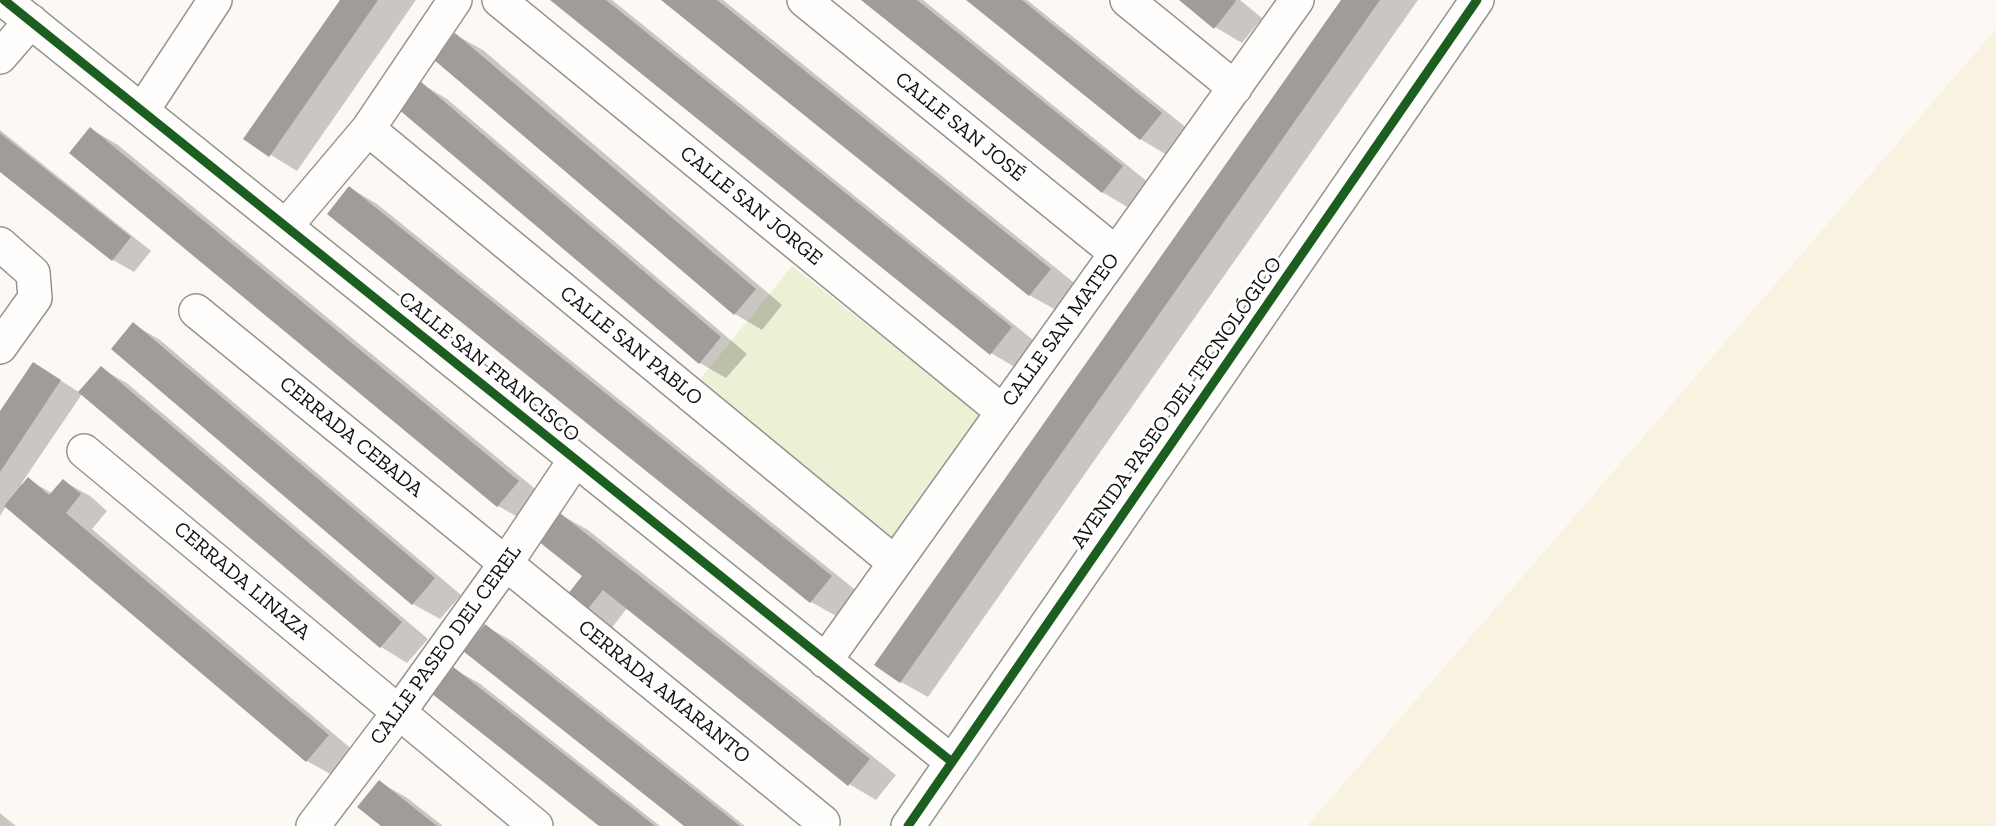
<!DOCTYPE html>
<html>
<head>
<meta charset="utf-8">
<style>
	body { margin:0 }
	canvas { display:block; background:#fcf9f4 }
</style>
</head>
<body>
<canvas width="1996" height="826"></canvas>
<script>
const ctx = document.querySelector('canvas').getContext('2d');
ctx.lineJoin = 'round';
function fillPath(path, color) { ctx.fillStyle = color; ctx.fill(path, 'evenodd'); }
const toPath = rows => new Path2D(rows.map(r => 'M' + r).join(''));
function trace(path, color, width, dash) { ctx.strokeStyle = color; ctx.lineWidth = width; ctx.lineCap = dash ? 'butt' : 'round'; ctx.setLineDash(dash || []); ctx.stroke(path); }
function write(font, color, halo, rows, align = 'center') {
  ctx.font = font + ' "Zilla Slab",serif'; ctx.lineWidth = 6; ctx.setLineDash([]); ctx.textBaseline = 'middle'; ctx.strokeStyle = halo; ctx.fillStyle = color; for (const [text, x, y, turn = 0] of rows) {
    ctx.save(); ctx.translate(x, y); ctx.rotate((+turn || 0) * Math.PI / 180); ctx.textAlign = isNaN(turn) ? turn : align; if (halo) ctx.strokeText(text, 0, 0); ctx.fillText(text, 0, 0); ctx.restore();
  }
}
const farmland = toPath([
	[1996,29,1996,826,1307,826]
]);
const green = toPath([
	[792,266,986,419,895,543,697,383]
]);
const shadow = toPath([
	[342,0,416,0,297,171,245,139],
	[553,0,612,0,1038,344,1018,369,991,353],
	[664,0,723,0,1077,285,1056,310,1029,295],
	[864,0,923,0,1149,183,1129,208,1102,192],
	[968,0,1027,0,1188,129,1167,155,1140,139],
	[1182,0,1240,0,1262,18,1242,43,1215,27],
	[1343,0,1418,0,928,697,901,682,876,664],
	[456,35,483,50,782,305,762,330,735,314,435,59],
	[420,83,447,99,747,354,726,378,700,363],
	[91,129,118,145,545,497,525,521,498,506],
	[0,130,151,251,134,272,113,260,0,170],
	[350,188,377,204,858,592,838,617,811,602],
	[133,324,160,340,461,595,440,619,413,604],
	[101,368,128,384,428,639,407,663,381,647,82,394,21,484,23,485,28,479,53,494,63,481,90,496,107,511,92,529,355,752,334,776,307,761,6,506,0,516,0,414,54,376,80,393],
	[561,515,588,530,896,775,876,800,849,784,627,608,611,629,584,613,584,575],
	[485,626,512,641,745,826,686,826],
	[452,668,479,683,660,826,601,826],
	[379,782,406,797,443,826,384,826],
	[0,813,1,814,16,826,0,826]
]);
const building = toPath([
	[340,0,378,0,269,157,243,139],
	[550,0,606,0,1012,327,990,355],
	[661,0,717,0,1051,269,1029,296],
	[861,0,917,0,1123,166,1102,193],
	[966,0,1022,0,1162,113,1140,140],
	[1179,0,1234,0,1236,1,1214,29],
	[1341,0,1380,0,900,683,874,665],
	[455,33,756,289,734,315,433,59],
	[420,81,721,337,699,364,397,108],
	[90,127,519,481,497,507,69,153],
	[0,133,131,237,112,261,0,172],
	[349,186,832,576,810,603,327,214],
	[133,322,435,578,412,605,111,349],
	[33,362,61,380,0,472,0,411],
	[101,366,402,622,380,648,78,392],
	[28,477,49,495,63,479,81,494,66,513,329,735,306,762,4,506],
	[560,513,870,759,848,786,603,590,583,615,564,599,582,576,538,541],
	[485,624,740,826,684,826,463,651],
	[452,666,655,826,599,826,431,693],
	[379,780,437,826,381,826,357,807]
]);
const minor = toPath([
	[4,0,952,762],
	[499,0,1003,412],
	[804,0,1116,253],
	[1127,0,1235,88],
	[0,57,31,21],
	[142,111,215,0],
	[368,129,895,563],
	[286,226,368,129,455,0],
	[0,244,33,273,35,298,0,347],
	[196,311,823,822],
	[84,451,536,826],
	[825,661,1297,0],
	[313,826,399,712,506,563,575,460]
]);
const tertiary = toPath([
	[908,826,1477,0]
]);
const cycleway = toPath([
	[4,0,952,762],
	[908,826,1477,0]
]);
const streetNames = [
	["CALLE SAN JOSÉ",960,127,39],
	["CALLE SAN JORGE",751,206,39],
	["CALLE SAN MATEO",1061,330,-54],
	["CALLE SAN PABLO",631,346,39],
	["CALLE SAN FRANCISCO",489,367,39],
	["AVENIDA PASEO DEL TECNOLÓGICO",1177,403,-55],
	["CERRADA CEBADA",351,437,39],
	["CERRADA LINAZA",242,581,40],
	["CALLE PASEO DEL CEREL",446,645,-54],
	["CERRADA AMARANTO",664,692,39]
];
fillPath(farmland, '#f9f2e1');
fillPath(green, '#eaf1d4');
fillPath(shadow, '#0003');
fillPath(building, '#a09c99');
trace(minor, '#969492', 36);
trace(tertiary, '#969492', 36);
trace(minor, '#fffefd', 33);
trace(tertiary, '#fffefd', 33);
trace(cycleway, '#1b5e20', 9);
write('21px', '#0f0f0f', '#fff', streetNames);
</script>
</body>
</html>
